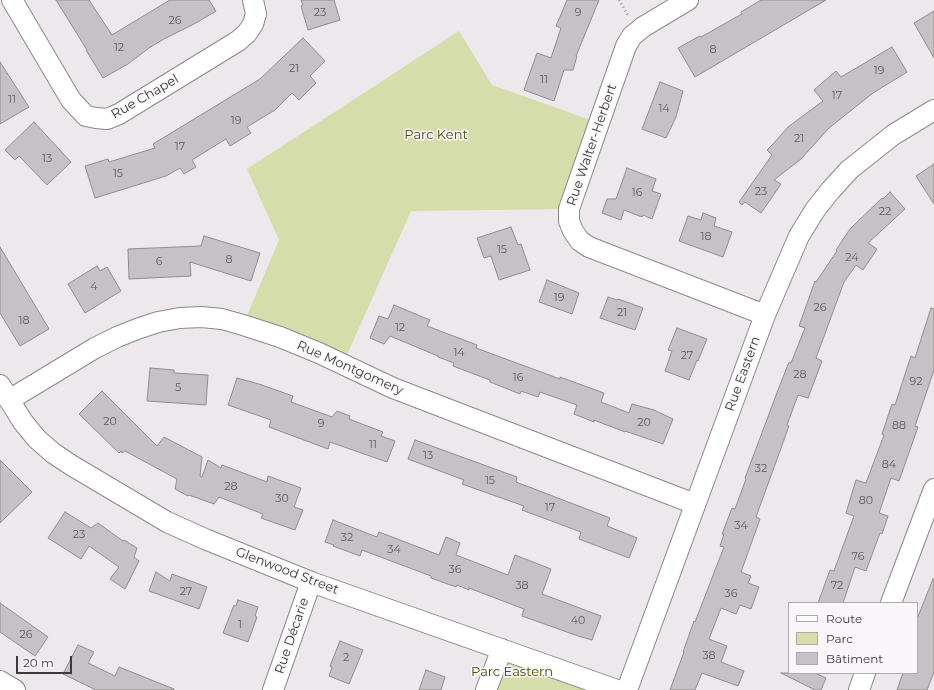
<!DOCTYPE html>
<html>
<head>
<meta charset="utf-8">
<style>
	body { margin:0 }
	#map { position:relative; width:934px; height:690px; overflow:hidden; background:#ede8eb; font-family:Montserrat,sans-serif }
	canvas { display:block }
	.legend { position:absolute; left:788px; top:602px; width:130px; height:72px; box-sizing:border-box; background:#faf5f8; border:1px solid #aeaaac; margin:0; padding:5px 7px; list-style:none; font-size:12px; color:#3c3a3b }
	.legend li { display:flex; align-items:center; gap:8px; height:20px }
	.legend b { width:20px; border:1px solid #aeaaac }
	.scale { position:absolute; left:16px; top:656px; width:56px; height:18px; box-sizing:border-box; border:2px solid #3c3a3b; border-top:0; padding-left:5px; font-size:12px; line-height:14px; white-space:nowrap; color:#3c3a3b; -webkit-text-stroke:3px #faf5f8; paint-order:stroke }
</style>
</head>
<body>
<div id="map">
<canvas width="934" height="690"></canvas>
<ul class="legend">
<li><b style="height:5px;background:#fff"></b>Route</li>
<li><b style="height:11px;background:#d5ddab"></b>Parc</li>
<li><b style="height:11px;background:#c6c1c4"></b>Bâtiment</li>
</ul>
<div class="scale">20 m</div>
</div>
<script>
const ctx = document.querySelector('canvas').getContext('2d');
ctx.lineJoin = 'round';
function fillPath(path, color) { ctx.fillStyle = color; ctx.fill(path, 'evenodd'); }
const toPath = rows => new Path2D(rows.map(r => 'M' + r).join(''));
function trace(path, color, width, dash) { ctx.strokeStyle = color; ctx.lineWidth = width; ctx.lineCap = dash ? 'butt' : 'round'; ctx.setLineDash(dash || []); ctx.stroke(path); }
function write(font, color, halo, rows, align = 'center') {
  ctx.font = font + ' Montserrat,sans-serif'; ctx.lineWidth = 3; ctx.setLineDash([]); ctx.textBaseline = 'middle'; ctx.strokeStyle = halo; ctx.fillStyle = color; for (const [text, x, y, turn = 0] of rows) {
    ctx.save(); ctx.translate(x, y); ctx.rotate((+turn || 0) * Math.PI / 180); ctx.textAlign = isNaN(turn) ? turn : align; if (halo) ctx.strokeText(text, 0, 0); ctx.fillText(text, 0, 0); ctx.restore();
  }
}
const green = toPath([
	[459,31,492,85,599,123,569,209,411,211,343,364,243,325,279,240,247,169],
	[502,649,617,690,486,690]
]);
const building = toPath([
	[56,0,89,0,112,35,170,0,209,0,216,11,196,23,164,39,149,48,128,64,103,78,86,50,87,50,56,0],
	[301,0,334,0,340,20,308,30,301,6,303,5,301,0],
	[567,0,599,0,576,56,577,56,573,70,564,70,554,101,524,90,537,53,551,58,561,28,556,26,567,0],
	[761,0,826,0,695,77,678,48,700,36,701,37,742,14,741,12,761,0],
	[934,11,934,58,914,23,934,11],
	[303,38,325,61,310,76,316,83,299,100,292,93,275,110,247,127,251,133,230,146,226,139,192,160,196,167,184,174,180,168,166,176,95,198,85,166,108,159,109,162,155,148,153,144,260,79,303,38],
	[892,47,907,72,873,93,829,128,801,159,774,180,781,184,761,213,745,202,742,205,739,202,772,155,767,150,774,143,788,127,823,101,814,90,836,71,841,77,892,47],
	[0,62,29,107,0,124,0,62],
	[660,82,683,91,676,117,666,138,642,129,660,82],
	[34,122,71,162,47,185,19,156,15,160,5,150,34,122],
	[934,164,934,204,916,176,934,164],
	[627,168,656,179,652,191,661,194,652,219,643,215,642,217,624,210,621,220,602,213,607,199,616,199,627,168],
	[890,192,905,209,868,243,877,249,863,270,856,265,844,282,816,358,822,361,808,398,798,395,787,425,789,426,756,517,760,519,741,572,751,576,748,583,759,587,751,609,740,605,736,614,721,608,709,639,727,646,721,662,744,671,738,686,702,673,695,690,670,690,684,652,683,652,694,621,695,622,724,547,720,546,724,534,722,534,732,508,735,509,746,479,745,478,778,390,789,362,791,363,805,328,799,326,815,281,816,282,837,251,836,250,850,229,882,198,883,199,890,192],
	[703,213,716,218,714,226,732,232,723,257,679,241,688,216,701,220,703,213],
	[511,227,518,245,521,244,530,270,499,280,491,256,484,258,477,238,511,227],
	[204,236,260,253,251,281,190,262,191,276,129,279,128,249,201,246,204,236],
	[0,247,49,329,20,346,0,313,0,247],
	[97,266,100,271,107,267,121,291,85,313,68,284,97,266],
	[547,280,579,293,572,314,539,302,547,280],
	[608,297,617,300,618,299,643,308,635,330,600,318,608,297],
	[394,305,430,320,427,326,477,345,476,348,560,379,560,377,604,393,601,402,629,413,632,404,654,410,673,419,663,444,625,431,625,432,594,420,594,422,574,414,577,405,540,392,538,397,521,391,520,394,490,382,490,380,453,366,454,363,438,357,438,356,390,336,384,344,370,338,379,316,388,319,394,305],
	[931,308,934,309,934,370,915,426,918,427,899,481,891,478,879,513,888,516,882,534,880,533,866,571,855,567,843,603,818,603,830,570,834,571,854,516,846,513,856,480,866,483,884,435,882,434,892,404,895,405,911,356,915,358,931,308],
	[677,328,707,339,698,361,697,360,689,380,665,371,672,351,668,350,677,328],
	[150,368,174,370,174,373,208,375,206,405,147,401,150,368],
	[237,378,259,384,293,396,291,402,332,417,337,411,350,416,349,419,383,432,381,436,395,441,387,462,330,442,328,449,269,427,271,420,228,405,237,378],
	[102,391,157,446,164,437,202,457,200,476,202,477,208,460,221,468,222,465,267,482,268,476,301,488,294,507,303,510,295,530,261,518,263,514,219,497,214,504,189,495,188,496,175,489,177,479,125,451,122,453,121,451,119,453,79,414,102,391],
	[415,440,517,477,516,482,610,518,607,526,637,538,629,558,579,539,581,532,522,510,524,506,462,484,464,480,408,459,415,440],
	[0,460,32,492,0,523,0,460],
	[65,512,91,528,98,523,123,541,124,540,137,548,134,557,139,561,125,589,110,579,119,567,89,546,81,559,48,538,65,512],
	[333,520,377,537,379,532,439,555,446,537,460,543,456,555,508,575,515,555,551,569,542,594,601,616,592,640,578,636,522,616,524,609,469,588,469,590,457,585,456,587,431,578,431,576,362,550,360,556,333,546,334,545,325,542,333,520],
	[156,572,170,581,172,574,207,587,199,609,149,591,156,572],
	[933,579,934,579,934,672,927,690,897,690,903,673,917,673,917,619,933,579],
	[238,600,258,607,255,616,257,617,248,642,223,633,234,605,236,606,238,600],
	[0,603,48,637,35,656,0,632,0,603],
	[340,641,363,650,349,684,329,676,332,667,330,666,340,641],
	[78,645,94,652,88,663,115,676,119,667,174,689,174,690,96,690,63,674,78,645],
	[426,670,445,677,441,690,419,690,426,670],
	[781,673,815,673,826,678,821,690,815,690,781,673]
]);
const path = toPath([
	[619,0,628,15]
]);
const street = toPath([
	[12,0,71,100,86,116,96,118,107,119,119,114,238,41,247,33,253,24,256,14,253,0],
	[688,0,643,27,632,36,626,46,599,123,569,209,569,221,573,231,580,241,589,247,765,315],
	[0,385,23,422,37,439,53,453,71,465,167,522,205,539,311,582,617,690],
	[9,400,95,348,117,337,137,329,158,322,180,318,201,317,222,319,243,325,280,337,319,353,393,388,695,504],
	[891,603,934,489],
	[0,681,15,690],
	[273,690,311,582],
	[486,690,502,649],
	[627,690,765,315,799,236,815,210,830,191,849,170,893,135,934,110],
	[859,690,865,673]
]);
const numberNames = [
	["23",320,13],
	["9",578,13],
	["26",175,21],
	["12",119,48],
	["8",713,50],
	["21",294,69],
	["19",879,71],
	["11",544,80],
	["17",837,96],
	["11",12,100],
	["14",664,109],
	["19",236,121],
	["21",799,139],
	["17",180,147],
	["13",47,159],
	["15",118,174],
	["23",761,192],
	["16",637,193],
	["22",885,212],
	["18",706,237],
	["15",502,250],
	["24",852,258],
	["8",229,260],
	["6",159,262],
	["4",94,287],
	["19",559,298],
	["26",820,308],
	["21",622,313],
	["18",24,321],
	["12",400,328],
	["14",459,353],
	["27",687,356],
	["28",800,375],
	["16",518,378],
	["92",916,382],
	["5",178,388],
	["20",110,422],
	["20",644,423],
	["9",321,424],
	["88",899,426],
	["11",373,445],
	["13",428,456],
	["84",889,465],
	["32",761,469],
	["15",490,481],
	["28",231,487],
	["30",282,499],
	["80",866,501],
	["17",550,508],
	["34",741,526],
	["23",79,535],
	["32",347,538],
	["34",394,550],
	["76",858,557],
	["36",455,570],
	["38",522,586],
	["72",837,586],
	["27",186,592],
	["36",731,594],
	["40",578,621],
	["1",240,625],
	["26",26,635],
	["38",709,656],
	["2",346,658]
];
const streetNames = [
	["Rue Chapel",145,97,-30],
	["Rue Walter-Herbert",592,145,-71],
	["Rue Montgomery",350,368,24],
	["Rue Eastern",743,374,-70],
	["Glenwood Street",287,571,21],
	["Rue Décarie",292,636,-71]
];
const parkNames = [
	["Parc Kent",436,135],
	["Parc Eastern",512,672]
];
fillPath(green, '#d5ddab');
fillPath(building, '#c6c1c4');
trace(building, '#918c8f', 1);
trace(street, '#8d888b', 22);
trace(path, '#928e90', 2.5, [1, 3]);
trace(street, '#fff', 20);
write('11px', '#5e5c5d', null, numberNames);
write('13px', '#3c3a3b', '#faf5f8', streetNames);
write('13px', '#474e03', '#faf5f8', parkNames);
</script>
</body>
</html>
